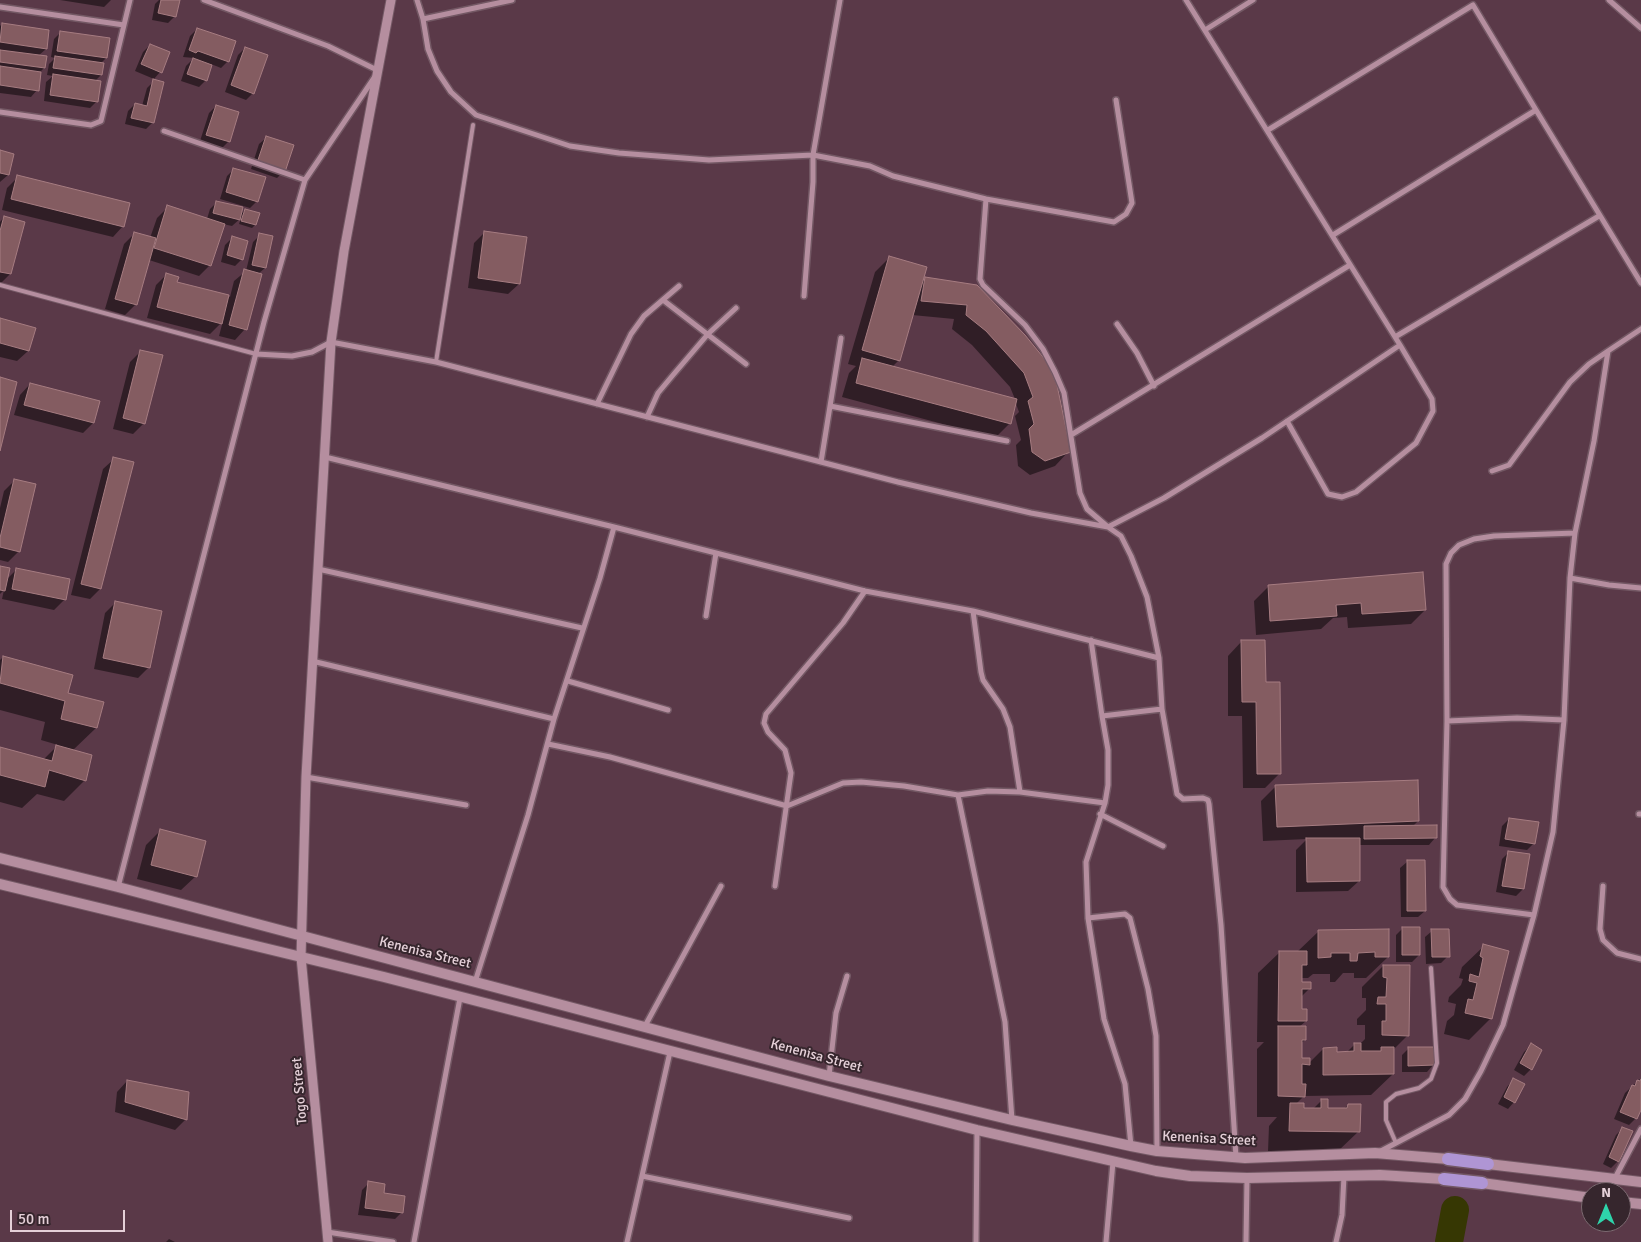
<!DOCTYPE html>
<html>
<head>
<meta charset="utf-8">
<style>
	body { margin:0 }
	#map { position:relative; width:1641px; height:1242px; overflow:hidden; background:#5a3948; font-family:Signika,sans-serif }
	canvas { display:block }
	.north { position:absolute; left:1581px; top:1182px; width:50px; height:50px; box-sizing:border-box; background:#36262d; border:1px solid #7c6a71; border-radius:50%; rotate:0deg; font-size:14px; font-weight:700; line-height:20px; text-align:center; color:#e5d0d8 }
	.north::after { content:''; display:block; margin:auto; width:18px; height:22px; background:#2ed4ab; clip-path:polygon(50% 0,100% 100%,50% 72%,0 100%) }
	.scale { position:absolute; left:10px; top:1210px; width:115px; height:22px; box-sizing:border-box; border:2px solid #e5d0d8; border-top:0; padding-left:6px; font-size:15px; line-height:18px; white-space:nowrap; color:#e5d0d8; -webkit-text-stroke:4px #36262d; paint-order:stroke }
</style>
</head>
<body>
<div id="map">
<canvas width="1641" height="1242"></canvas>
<div class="north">N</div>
<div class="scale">50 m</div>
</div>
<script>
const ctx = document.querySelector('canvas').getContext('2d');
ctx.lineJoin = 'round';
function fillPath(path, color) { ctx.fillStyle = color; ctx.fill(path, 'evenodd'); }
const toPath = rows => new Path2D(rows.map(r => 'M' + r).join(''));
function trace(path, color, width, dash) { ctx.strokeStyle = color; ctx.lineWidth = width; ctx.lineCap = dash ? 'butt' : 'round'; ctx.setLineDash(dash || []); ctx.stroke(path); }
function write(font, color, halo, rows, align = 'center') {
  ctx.font = font + ' Signika,sans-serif'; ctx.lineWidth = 4; ctx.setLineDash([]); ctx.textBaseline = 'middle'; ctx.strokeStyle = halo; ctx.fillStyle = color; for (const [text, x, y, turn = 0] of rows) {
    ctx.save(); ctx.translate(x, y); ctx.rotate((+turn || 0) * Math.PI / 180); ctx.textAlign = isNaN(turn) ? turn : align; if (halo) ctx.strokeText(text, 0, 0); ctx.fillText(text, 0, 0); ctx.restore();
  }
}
const shadow = toPath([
	[60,0,111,0,104,7],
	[159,0,177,0,175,16,168,23,152,20,155,4],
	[2,24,46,49,38,56,44,68,39,73,37,90,31,97,0,93,0,26],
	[197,29,228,61,221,68,211,64,206,80,199,87,181,81,186,66,194,58,183,57,190,36],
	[61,32,106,58,100,64,103,64,101,75,95,81,97,101,90,108,44,101,46,82,53,76,47,75,49,64,55,58,51,57,54,39],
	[150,45,169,53,160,72,154,79,135,71,143,52],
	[245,48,253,93,246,100,225,92,238,55],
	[154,81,153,122,146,129,125,124,128,111,135,104,142,106,147,88],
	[216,106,229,141,222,148,200,141,209,113],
	[266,138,284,171,277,178,251,169,259,144],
	[0,152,8,175,0,182],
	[234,169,257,201,250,208,220,199,227,176],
	[18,177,123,226,113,237,2,210,7,188],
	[217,202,240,215,245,210,255,225,252,228,239,224,241,218,232,226,223,224,210,265,199,276,149,260,135,305,125,315,105,309,124,244,134,234,150,238,157,218,168,207,207,219,210,209],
	[4,217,10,274,0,284,0,222],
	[485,232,519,284,508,294,468,288,474,243],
	[260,235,272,237,265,268,258,274,245,329,235,340,219,336,223,321,210,334,147,318,156,285,166,275,176,283,230,297,234,281,246,271,253,242],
	[232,238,242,259,235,266,221,262,225,245],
	[890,257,921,283,926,278,976,286,1069,451,1055,466,1030,475,1018,466,1016,445,1021,440,1015,416,1019,412,1015,401,1009,424,995,438,842,397,849,373,856,366,848,364,875,272],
	[912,315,954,319,952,329,972,345,1010,387,1015,399,892,367,899,360],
	[0,320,34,329,28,351,17,361,0,357],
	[141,351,144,423,133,434,113,429,130,362],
	[30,384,99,402,93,423,83,433,14,415,20,395],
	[114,459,132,463,100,589,90,599,71,595,103,469],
	[15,480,19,551,8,562,0,560,0,508,4,491],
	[0,567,6,580,17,569,65,599,54,610,2,599,4,590,0,594],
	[1269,586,1425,610,1411,624,1348,628,1347,617,1333,618,1321,629,1256,635,1254,601],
	[115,603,149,667,138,678,94,669,105,613],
	[1242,641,1279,774,1265,788,1243,788,1242,716,1228,716,1228,656],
	[3,657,67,693,102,703,96,728,72,751,85,780,64,801,37,794,22,808,0,802,0,748,43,760,58,745,41,740,45,722,0,710,0,660],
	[1276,786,1418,821,1412,827,1435,838,1429,845,1359,845,1359,881,1348,891,1296,892,1296,850,1307,839,1263,841,1261,801],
	[1509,819,1534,843,1527,850,1499,846,1502,826],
	[161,830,196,876,181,890,137,879,146,845],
	[1509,852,1528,855,1523,889,1516,896,1496,892,1502,859],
	[1407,862,1425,911,1418,917,1401,917,1400,868],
	[1403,928,1419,955,1412,962,1396,962,1396,935],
	[1319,931,1388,957,1366,978,1354,978,1354,973,1343,973,1335,982,1330,982,1330,974,1313,974,1308,978,1301,978,1301,984,1309,989,1301,997,1301,1010,1306,1021,1299,1027,1305,1040,1300,1044,1300,1059,1309,1063,1323,1049,1336,1053,1346,1053,1355,1044,1360,1044,1365,1039,1365,1025,1357,1025,1357,1019,1366,1010,1366,998,1362,998,1362,987,1383,966,1408,1035,1392,1051,1393,1074,1371,1095,1304,1096,1296,1104,1302,1109,1313,1109,1322,1100,1327,1109,1344,1109,1348,1105,1359,1131,1337,1152,1268,1151,1269,1126,1277,1117,1257,1117,1257,1049,1264,1042,1257,1042,1258,973,1280,952,1297,952],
	[1432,931,1448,956,1441,963,1426,964,1425,937],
	[1484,946,1508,952,1490,1019,1469,1040,1444,1034,1447,1021,1454,1015,1456,1004,1448,1002,1449,997,1461,985,1463,979,1459,978,1462,967],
	[1531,1045,1531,1069,1524,1076,1514,1070,1524,1052],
	[1409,1048,1433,1065,1427,1072,1402,1072,1402,1055],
	[1641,1078,1641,1108,1636,1118,1629,1125,1614,1119,1625,1093],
	[1513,1080,1514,1102,1508,1109,1498,1104,1507,1087],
	[127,1081,186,1119,175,1130,115,1112,117,1092],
	[1623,1128,1618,1161,1611,1168,1603,1164,1616,1135],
	[369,1183,402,1212,395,1219,358,1215,362,1190],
	[169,1239,175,1242,166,1242]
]);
const river = toPath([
	[1449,1242,1455,1210]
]);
const building = toPath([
	[161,0,180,0,176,17,158,13,161,0],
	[2,23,49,30,47,49,0,42,2,23],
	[197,28,236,41,229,62,198,51,196,53,189,50,197,28],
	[60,31,110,38,107,58,57,51,60,31],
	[150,44,170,52,162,73,141,64,150,44],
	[245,47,268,55,254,94,231,85,245,47],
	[0,50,47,56,45,68,0,62,0,50],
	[55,56,104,63,102,75,53,68,55,56],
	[193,58,212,65,207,81,187,74,193,58],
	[0,66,41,72,39,91,0,85,0,66],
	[53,74,101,81,98,102,50,95,53,74],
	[153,79,164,82,154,123,131,118,135,103,147,106,153,79],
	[216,105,239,112,230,142,206,135,216,105],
	[266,136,294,145,285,172,257,163,266,136],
	[0,150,14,154,9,175,0,173,0,150],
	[233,168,266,177,258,202,226,192,233,168],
	[17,175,130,203,124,227,11,199,17,175],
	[216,201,243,207,240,220,213,213,216,201],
	[167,205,225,224,211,266,154,248,167,205],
	[245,209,260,213,256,225,241,221,245,209],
	[4,216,25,222,11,274,0,272,0,231,4,216],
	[484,231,527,237,520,284,478,278,484,231],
	[134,232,156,238,137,305,115,299,134,232],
	[259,233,273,236,266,268,252,265,259,233],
	[232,236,248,241,243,260,227,255,232,236],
	[889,256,927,267,900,361,862,350,889,256],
	[244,269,262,274,247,330,229,325,244,269],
	[166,273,179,277,177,282,229,295,222,324,157,307,166,273],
	[925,277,977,285,1025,335,1047,362,1057,385,1071,452,1045,461,1032,452,1029,429,1034,424,1028,401,1033,397,1024,373,986,331,966,315,967,305,921,301,925,277],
	[0,318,36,328,29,351,0,343,0,318],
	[140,350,163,355,145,424,123,418,140,350],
	[862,358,1017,399,1011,424,856,383,862,358],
	[0,377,17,382,0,451,0,377],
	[30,383,100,401,94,423,24,405,30,383],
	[113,457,134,462,101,589,81,584,113,457],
	[14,479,36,484,20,552,0,547,0,538,14,479],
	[0,566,10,568,5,591,0,590,0,566],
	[16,568,70,579,66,600,12,589,16,568],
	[1423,572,1426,610,1362,614,1361,603,1336,605,1337,616,1270,621,1268,585,1423,572],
	[115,601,162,611,150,668,103,658,115,601],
	[1241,640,1265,640,1266,682,1280,682,1281,774,1257,774,1256,702,1242,702,1241,640],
	[3,656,73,675,68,693,104,702,97,728,61,719,65,701,0,683,3,656],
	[56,745,92,755,86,781,49,770,45,787,0,775,0,747,52,761,56,745],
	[1418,780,1419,821,1277,827,1275,785,1418,780],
	[1509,818,1539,822,1535,844,1505,839,1509,818],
	[1437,825,1437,838,1364,839,1364,826,1437,825],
	[160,829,206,841,197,877,151,865,160,829],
	[1306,838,1360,838,1360,881,1307,882,1306,838],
	[1508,851,1530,854,1524,889,1502,886,1508,851],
	[1407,860,1425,860,1426,911,1407,911,1407,860],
	[1402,927,1420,927,1420,955,1402,955,1402,927],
	[1389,929,1389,957,1375,957,1375,952,1358,953,1357,961,1350,961,1350,953,1331,953,1331,957,1318,958,1318,930,1389,929],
	[1431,929,1449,929,1450,957,1432,957,1431,929],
	[1483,944,1509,951,1492,1019,1465,1013,1468,999,1473,1000,1477,983,1469,981,1470,974,1479,977,1483,958,1480,956,1483,944],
	[1279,951,1307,951,1307,965,1302,965,1302,982,1311,982,1311,989,1302,989,1302,1009,1307,1009,1307,1021,1278,1021,1279,951],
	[1383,965,1410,965,1409,1036,1382,1035,1382,1021,1386,1021,1386,1004,1377,1004,1378,997,1386,997,1387,978,1383,977,1383,965],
	[1278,1026,1306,1026,1306,1040,1302,1040,1302,1058,1310,1058,1310,1065,1302,1064,1302,1084,1306,1084,1305,1097,1278,1096,1278,1026],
	[1354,1043,1361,1043,1361,1051,1381,1051,1381,1047,1394,1047,1394,1074,1323,1075,1323,1048,1337,1047,1337,1052,1354,1051,1354,1043],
	[1531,1043,1542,1050,1532,1070,1520,1063,1531,1043],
	[1408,1047,1434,1047,1435,1065,1408,1066,1408,1047],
	[1513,1078,1525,1084,1515,1103,1504,1097,1513,1078],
	[1641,1079,1641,1110,1637,1119,1620,1112,1632,1085,1635,1086,1637,1080,1640,1081,1641,1079],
	[127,1080,189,1092,187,1120,125,1102,127,1080],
	[1321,1099,1328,1099,1328,1108,1347,1108,1348,1104,1361,1104,1360,1132,1289,1131,1290,1103,1304,1103,1304,1108,1321,1108,1321,1099],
	[1622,1127,1633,1131,1619,1162,1609,1157,1622,1127],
	[368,1181,385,1184,384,1193,405,1196,403,1213,365,1208,368,1181]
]);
const service = toPath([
	[0,285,256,354],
	[436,362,473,125],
	[1396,1143,1386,1120,1386,1102,1396,1094,1419,1088,1431,1079,1437,1063,1431,968]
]);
const minor = toPath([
	[204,0,328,46,379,71],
	[417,0,423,19,512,0],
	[1609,0,1641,28],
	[0,7,124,25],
	[423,19,428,49,437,71,451,92,476,115,570,146,619,153,709,160,813,155,870,166,893,176,986,199,1114,222,1126,214,1132,203,1116,100],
	[1205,30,1253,0],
	[1536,110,1641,283],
	[0,112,91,125,101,121,130,0],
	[1268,130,1473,5,1536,110,1333,235],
	[164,131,305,180],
	[986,199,980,279,983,285,1025,325,1043,349,1055,372,1064,393,1080,493,1087,509,1108,527,1164,498,1262,438,1400,345,1186,0],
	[804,296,813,182,813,155,840,0],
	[663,300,746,364],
	[1117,324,1137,353,1154,386],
	[1395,337,1599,216],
	[256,354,292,356,312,352,331,342,436,362,898,482,1031,513,1108,527,1121,536,1131,556,1147,597,1159,658,973,611,865,591,614,527,325,457],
	[597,404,631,334,644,316,679,286],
	[830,406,1007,441],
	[647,417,658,393,673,375,708,334,736,308],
	[1287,421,1328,494,1342,497,1356,492,1416,443,1433,411,1432,399,1400,345],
	[1071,435,1350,265],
	[821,462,841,338],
	[1492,471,1509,465,1570,382,1589,364,1608,351],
	[318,569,582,628],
	[1570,578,1609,585,1641,588],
	[973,611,981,672,983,680,1003,709,1010,727,1020,792],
	[706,616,716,553],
	[1091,640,1102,716,1162,709],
	[1159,658,1162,709,1177,794,1183,799,1203,798,1208,800,1209,804,1221,925,1236,1157],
	[312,661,554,719],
	[568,681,668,710],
	[1102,716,1108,750,1108,785,1105,803,1086,862,1088,918,1104,1019,1125,1084,1131,1146],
	[1447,721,1517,718,1564,720],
	[548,744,610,757,787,806,843,783,861,782,904,786,958,795,1005,1022,1012,1120],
	[306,777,466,805],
	[958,795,988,791,1020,792,1105,803],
	[1100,814,1163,846],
	[1639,814,1641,814],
	[775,886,791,773,785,750,768,732,764,723,766,714,843,623,865,591],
	[1603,886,1600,929,1603,940,1617,953,1641,959],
	[118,887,264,322,305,180,374,78],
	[1534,915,1457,905,1450,899,1443,887,1447,721,1446,564,1451,553,1459,545,1474,539,1494,536,1575,533],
	[1088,918,1125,914,1130,918,1148,989,1156,1036,1157,1151],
	[475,982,528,815,554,719,600,578,614,527],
	[645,1026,721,886],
	[829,1076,836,1013,847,976],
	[1379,1152,1449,1115,1465,1099,1481,1071,1503,1025,1534,915,1553,832,1564,720,1570,578,1575,533,1594,441,1608,351,1641,329],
	[642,1176,849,1218],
	[1615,1178,1641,1129],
	[327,1232,393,1242],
	[414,1242,460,998],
	[627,1242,670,1052],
	[976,1242,977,1130],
	[1106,1242,1113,1162],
	[1246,1242,1247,1178],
	[1336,1242,1342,1215,1344,1176]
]);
const tertiary = toPath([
	[328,1242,301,957,306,777,331,342,344,251,391,0]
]);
const secondary = toPath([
	[0,858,118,887,829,1076,1012,1120,1131,1146,1157,1151,1245,1158,1375,1153,1448,1159],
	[0,884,384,977,977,1130,1156,1171,1190,1176,1247,1178,1380,1175,1444,1179],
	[1488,1164,1641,1182],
	[1482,1183,1591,1198],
	[1621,1202,1641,1204]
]);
const primary = toPath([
	[1448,1159,1488,1164],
	[1444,1179,1482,1183]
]);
const streetNames = [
	["Kenenisa Street",425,953,14],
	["Kenenisa Street",816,1056,15],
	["Togo Street",300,1091,-95],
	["Kenenisa Street",1209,1139,3]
];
fillPath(shadow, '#0007');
trace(river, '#363703', 28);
fillPath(building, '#845c61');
trace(building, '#a67c81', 1);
trace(service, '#735864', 6);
trace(minor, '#735864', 8);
trace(tertiary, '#735864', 11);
trace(secondary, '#735864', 12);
trace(primary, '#735864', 15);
trace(service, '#b58e9f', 4);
trace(minor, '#b58e9f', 5);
trace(tertiary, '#b58e9f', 9);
trace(secondary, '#b58e9f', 10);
trace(primary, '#af95d4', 12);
write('14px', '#e5d0d8', '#36262d', streetNames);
</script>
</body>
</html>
